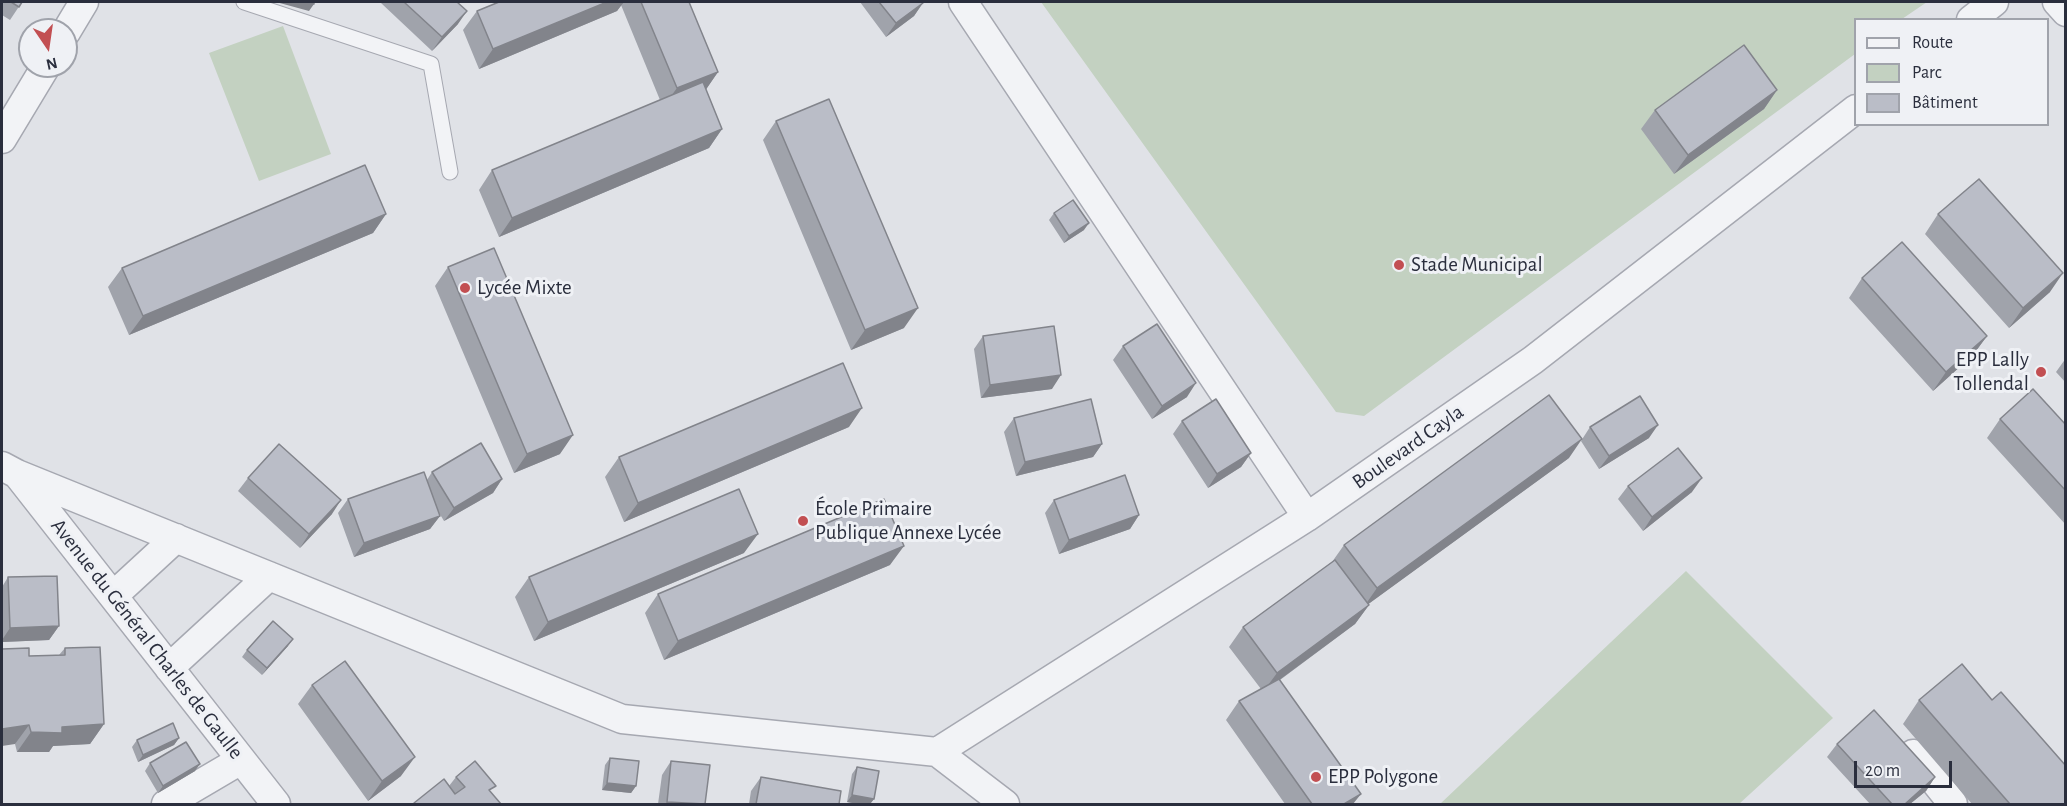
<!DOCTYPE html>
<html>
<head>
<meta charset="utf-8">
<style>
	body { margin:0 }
	#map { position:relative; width:2067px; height:806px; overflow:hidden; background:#e0e2e7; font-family:"Alegreya Sans",sans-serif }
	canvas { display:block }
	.frame { position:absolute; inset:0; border:3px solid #2a2e3d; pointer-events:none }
	.legend { position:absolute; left:1854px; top:18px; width:195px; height:108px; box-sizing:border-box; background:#eff1f5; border:2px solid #a0a3ab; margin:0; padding:8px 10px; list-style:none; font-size:18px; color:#2a2e3d }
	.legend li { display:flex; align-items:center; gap:12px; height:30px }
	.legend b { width:30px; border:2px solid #a0a3ab }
	.north { position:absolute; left:18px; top:18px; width:60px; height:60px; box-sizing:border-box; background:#eff1f5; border:2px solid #a0a3ab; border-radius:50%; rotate:167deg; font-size:16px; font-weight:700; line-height:24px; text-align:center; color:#2a2e3d }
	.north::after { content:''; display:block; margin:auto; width:21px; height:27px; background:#c24f52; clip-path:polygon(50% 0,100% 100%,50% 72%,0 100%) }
	.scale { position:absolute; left:1854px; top:761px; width:98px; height:27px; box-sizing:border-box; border:3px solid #2a2e3d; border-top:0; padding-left:8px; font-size:18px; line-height:21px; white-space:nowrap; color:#2a2e3d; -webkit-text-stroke:4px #eff1f5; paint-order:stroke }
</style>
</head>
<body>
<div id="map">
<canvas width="2067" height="806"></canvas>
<div class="frame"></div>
<ul class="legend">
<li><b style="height:8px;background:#f2f3f6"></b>Route</li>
<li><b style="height:16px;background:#c3d1c1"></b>Parc</li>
<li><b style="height:16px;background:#babdc7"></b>Bâtiment</li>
</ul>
<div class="north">N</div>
<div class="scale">20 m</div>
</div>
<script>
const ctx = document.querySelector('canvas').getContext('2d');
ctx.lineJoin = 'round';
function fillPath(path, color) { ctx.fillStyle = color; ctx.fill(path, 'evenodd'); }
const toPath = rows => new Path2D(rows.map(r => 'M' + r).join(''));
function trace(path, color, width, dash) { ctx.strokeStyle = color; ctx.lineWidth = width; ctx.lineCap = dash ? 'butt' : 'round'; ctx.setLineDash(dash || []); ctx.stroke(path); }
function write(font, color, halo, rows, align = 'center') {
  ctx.font = font + ' "Alegreya Sans",sans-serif'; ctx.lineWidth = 6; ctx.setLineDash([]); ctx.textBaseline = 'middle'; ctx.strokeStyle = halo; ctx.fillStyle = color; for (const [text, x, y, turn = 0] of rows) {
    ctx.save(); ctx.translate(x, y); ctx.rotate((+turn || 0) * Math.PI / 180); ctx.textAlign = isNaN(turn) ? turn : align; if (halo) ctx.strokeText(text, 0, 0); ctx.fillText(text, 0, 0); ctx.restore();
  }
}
const green = toPath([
	[1041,2,1927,2,1902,19,1856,20,1855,54,1364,416,1336,412],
	[283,26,331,154,259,181,209,53],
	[1686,571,1833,718,1739,804,1440,804]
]);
const service = toPath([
	[244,2,431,64,450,172]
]);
const minor = toPath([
	[963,2,1307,517],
	[2057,2,2066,12],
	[1971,20,1994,2],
	[66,32,84,2],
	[2,139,46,66],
	[2,466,17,474,622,719,937,752],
	[18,475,276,804],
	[113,596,176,538],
	[169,668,269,576],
	[937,752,1307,517,1533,360,1856,109],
	[937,752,1005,804],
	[1913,754,1953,804],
	[166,804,241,760]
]);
const wall = toPath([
	[2,2,22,2,10,20,2,15],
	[382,2,457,2,458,24,432,51,381,3],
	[499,2,689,2,718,72,706,89,722,129,709,148,499,237,479,190,492,170,660,100,621,5,617,11,479,69,463,30,477,11],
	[860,2,923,2,914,16,886,37],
	[1777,90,1764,109,1674,174,1641,129,1655,110],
	[776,121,904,328,851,350,763,140],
	[1054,213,1084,230,1064,243,1049,220],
	[386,214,373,233,129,335,108,287,122,268],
	[1938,214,2050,292,2009,328,1925,234],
	[448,267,560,454,514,473,435,286],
	[1862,278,1987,336,1973,355,1933,391,1849,298],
	[983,336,1052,389,981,398,974,349],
	[1123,346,1187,397,1152,419,1113,360],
	[2066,358,2066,383,2056,372],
	[1014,418,1102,444,1093,457,1016,476,1004,432],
	[2000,419,2066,425,2066,525,1987,438],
	[1182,421,1251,453,1241,467,1208,488,1173,434],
	[849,427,624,522,605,477,619,457],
	[1590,427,1649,438,1599,469,1581,441],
	[1569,458,1368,604,1369,605,1355,624,1280,680,1353,804,1285,804,1226,720,1239,701,1261,689,1229,647,1243,627,1332,562,1344,545],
	[432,472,502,479,493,493,444,521,438,511,440,516,430,529,354,557,338,513,348,499,427,480],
	[248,478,332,514,300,548,238,491],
	[1628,486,1692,492,1643,531,1618,499],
	[1054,500,1139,515,1130,529,1059,554,1045,513],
	[744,553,534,641,515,597,529,577],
	[890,565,664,660,645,613,658,594],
	[8,577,59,626,49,640,2,642,2,587],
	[288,646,262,675,242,657,247,650],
	[65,648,104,724,90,744,53,746,49,752,17,752,15,744,29,656,59,655],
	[312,685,401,776,368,801,298,704],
	[1919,700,1992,700,2066,804,1972,804,1903,724],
	[179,738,174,745,138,762,132,747,137,740],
	[1837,744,1935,777,1926,791,1910,804,1870,804,1827,757],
	[610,758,636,786,631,793,602,790,605,765],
	[671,761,705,804,658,804,662,775],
	[150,763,195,771,158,793,145,771],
	[857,767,874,799,870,804,858,804,847,802,852,774],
	[456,777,491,793,501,804,413,804,449,786],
	[761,777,839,804,749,804,751,791]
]);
const shadedWall = toPath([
	[276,2,305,2,314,4,309,11],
	[607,2,624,2,617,11,479,69,493,49],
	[923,3,914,16,886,37,896,23],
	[467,11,458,24,432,51,442,37],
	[718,72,705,91,663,107,677,88],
	[1777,90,1764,109,1674,174,1688,155],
	[722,129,709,148,499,237,512,218],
	[386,214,373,233,129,335,143,316],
	[1089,223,1084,230,1064,243,1069,236],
	[2063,273,2050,292,2009,328,2023,308],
	[918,308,904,328,851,350,865,330],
	[1987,336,1973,355,1933,391,1946,372],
	[1061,375,1052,389,981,398,990,385],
	[1196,383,1187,397,1152,419,1162,406],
	[862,408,849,427,624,522,638,503],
	[1658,425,1649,438,1599,469,1609,456],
	[573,435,560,454,514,473,527,454],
	[1582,439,1569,458,1363,608,1377,588],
	[1102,444,1093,457,1016,476,1025,462],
	[1251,453,1241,467,1208,488,1217,474],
	[1702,478,1692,492,1643,531,1652,517],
	[502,479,493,493,444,521,454,508],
	[341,500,332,514,300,548,309,534],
	[1139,515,1130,529,1059,554,1069,540],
	[440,516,430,529,354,557,364,543],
	[758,534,744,553,534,641,548,622],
	[904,546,890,565,664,660,678,641],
	[1369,605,1355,624,1263,692,1277,673],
	[59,626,49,640,2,642,2,640,10,628],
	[293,639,288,646,262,675,267,668],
	[104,724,90,744,53,746,49,752,17,752,31,732,62,727],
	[29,725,15,744,2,746,2,729],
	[179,738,174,745,138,762,143,755],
	[415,757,401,776,368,801,382,781],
	[200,764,195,771,158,793,163,786],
	[1935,777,1926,791,1910,804,1905,804],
	[607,783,636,786,631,793,602,790],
	[1361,794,1353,804,1344,804],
	[852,795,874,799,870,804,858,804,847,802],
	[667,802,697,804,665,804]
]);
const building = toPath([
	[11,2,22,2,19,7,11,2],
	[305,2,314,2,314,4,305,2],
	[404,2,457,2,467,11,442,37,404,2],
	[499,2,607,2,493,49,477,11,499,2],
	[641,2,689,2,718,72,677,88,641,2],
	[879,2,923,2,923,3,896,23,879,2],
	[1744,45,1777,90,1688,155,1655,110,1744,45],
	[703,82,722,129,512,218,492,170,703,82],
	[829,99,918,308,865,330,776,121,829,99],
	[365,165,386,214,143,316,122,268,365,165],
	[1979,179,2063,273,2023,308,1938,214,1979,179],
	[1073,200,1089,223,1069,236,1054,213,1073,200],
	[1902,242,1987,336,1946,372,1862,278,1902,242],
	[494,248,573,435,527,454,448,267,494,248],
	[1157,324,1196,383,1162,406,1123,346,1157,324],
	[1054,326,1061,375,990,385,983,336,1054,326],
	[843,363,862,408,638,503,619,457,843,363],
	[2033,389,2066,425,2066,491,2000,419,2033,389],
	[1549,395,1582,439,1377,588,1344,545,1549,395],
	[1640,396,1658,425,1609,456,1590,427,1640,396],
	[1091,399,1102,444,1025,462,1014,418,1091,399],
	[1216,399,1251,453,1217,474,1182,421,1216,399],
	[481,443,502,479,454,508,432,472,481,443],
	[279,444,341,500,309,534,248,478,279,444],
	[1678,448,1702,478,1652,517,1628,486,1678,448],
	[424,472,440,516,364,543,348,499,424,472],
	[1125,475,1139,515,1069,540,1054,500,1125,475],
	[739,489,758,534,548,622,529,577,739,489],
	[884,499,904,546,678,641,658,594,884,499],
	[1335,560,1369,605,1277,673,1243,627,1335,560],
	[57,576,59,626,10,628,8,577,57,576],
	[273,621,293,639,267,668,247,650,273,621],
	[100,647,104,724,62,727,62,733,31,732,29,725,2,729,2,649,29,648,29,656,65,655,65,648,100,647],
	[345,661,415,757,382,781,312,685,345,661],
	[1962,664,1992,700,2001,692,2066,766,2066,804,2010,804,1919,700,1962,664],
	[1279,679,1361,794,1344,804,1312,804,1239,701,1279,679],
	[1874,710,1935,777,1905,804,1892,804,1837,744,1874,710],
	[173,723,179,738,143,755,137,740,173,723],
	[186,742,200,764,163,786,150,763,186,742],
	[610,758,639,761,636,786,607,783,610,758],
	[475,761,496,786,489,790,501,804,415,804,414,803,444,779,455,794,465,787,456,777,475,761],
	[671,761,710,765,705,804,667,802,671,761],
	[857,767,879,771,874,799,852,795,857,767],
	[761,777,841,791,839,804,756,804,761,777]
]);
const markers = [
	[1399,265,6,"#c24f52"],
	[465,288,6,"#c24f52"],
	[2041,372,6,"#c24f52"],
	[803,521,6,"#c24f52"],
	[1316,777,6,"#c24f52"]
];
const poiNames = [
	["Stade Municipal",1411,265],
	["Lycée Mixte",477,288],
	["EPP Lally",2029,360,"right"],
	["Tollendal",2029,384,"right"],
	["École Primaire",815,509],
	["Publique Annexe Lycée",815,533],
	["EPP Polygone",1328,777]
];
const streetNames = [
	["Boulevard Cayla",1408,447,-35],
	["Avenue du Général Charles de Gaulle",147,639,52]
];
fillPath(green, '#c3d1c1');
trace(service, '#a6a8b1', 17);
trace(minor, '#a6a8b1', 31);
trace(service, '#f2f3f6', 15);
trace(minor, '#f2f3f6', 28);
fillPath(wall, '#a0a3ab');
fillPath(shadedWall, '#82848b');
fillPath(building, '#babdc7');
trace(building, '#82848b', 1.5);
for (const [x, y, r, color] of markers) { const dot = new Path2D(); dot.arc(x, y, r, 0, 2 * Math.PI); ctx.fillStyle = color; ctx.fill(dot); trace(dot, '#eff1f5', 2); }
write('21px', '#2a2e3d', '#eff1f5', poiNames, 'left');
write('21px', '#2a2e3d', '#eff1f5', streetNames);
</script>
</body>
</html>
